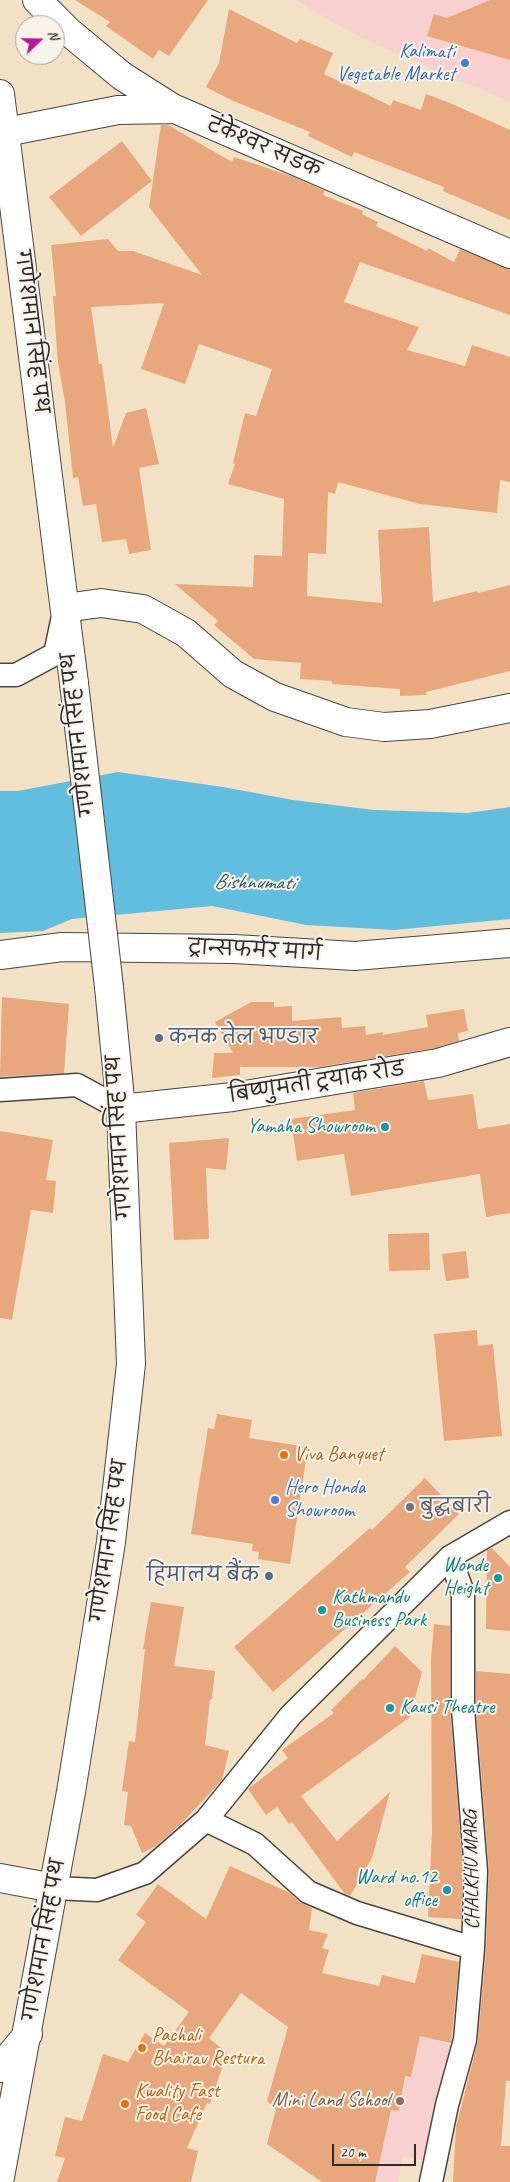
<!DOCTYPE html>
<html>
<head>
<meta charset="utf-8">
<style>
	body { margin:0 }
	#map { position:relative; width:510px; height:2182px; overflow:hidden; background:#f3e1c6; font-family:Caveat,sans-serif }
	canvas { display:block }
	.north { position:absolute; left:15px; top:15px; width:50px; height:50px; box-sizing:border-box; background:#f7f3e8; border:1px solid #a5a39c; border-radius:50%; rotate:69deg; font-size:14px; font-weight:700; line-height:20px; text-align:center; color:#2b2b2b }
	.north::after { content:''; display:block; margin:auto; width:18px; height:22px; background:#b5179e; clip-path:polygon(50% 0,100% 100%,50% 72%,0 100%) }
	.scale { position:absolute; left:332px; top:2144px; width:84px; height:22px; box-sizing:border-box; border:2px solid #2b2b2b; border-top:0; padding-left:6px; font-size:15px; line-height:18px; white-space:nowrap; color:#2b2b2b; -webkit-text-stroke:4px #f7f3e8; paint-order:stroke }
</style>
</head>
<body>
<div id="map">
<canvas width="510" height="2182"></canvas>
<div class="north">N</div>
<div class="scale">20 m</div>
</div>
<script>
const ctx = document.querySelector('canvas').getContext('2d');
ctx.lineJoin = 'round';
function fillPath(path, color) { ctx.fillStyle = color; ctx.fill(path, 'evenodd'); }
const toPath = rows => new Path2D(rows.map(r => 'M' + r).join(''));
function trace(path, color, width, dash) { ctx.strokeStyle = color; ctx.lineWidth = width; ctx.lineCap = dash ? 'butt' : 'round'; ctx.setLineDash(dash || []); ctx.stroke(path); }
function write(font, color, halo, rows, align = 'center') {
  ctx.font = font + ' Caveat,"Playpen Sans Deva",sans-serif'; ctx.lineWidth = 4; ctx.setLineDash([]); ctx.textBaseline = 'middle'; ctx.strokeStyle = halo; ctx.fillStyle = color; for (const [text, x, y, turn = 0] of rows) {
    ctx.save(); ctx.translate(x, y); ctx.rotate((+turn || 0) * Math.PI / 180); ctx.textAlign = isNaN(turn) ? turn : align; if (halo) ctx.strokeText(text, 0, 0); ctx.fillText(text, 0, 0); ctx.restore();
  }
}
const built = toPath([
	[295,0,510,0,510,102,361,38],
	[385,2018,451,2046,426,2161,403,2156,398,2182,339,2182]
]);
const water = toPath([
	[118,772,223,787,293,800,374,810,468,813,510,807,510,919,394,930,306,925,212,906,72,919,43,931,0,933,0,791,18,791]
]);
const building = toPath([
	[75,0,208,0,169,56,159,50,153,59,106,26,110,22],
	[490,0,510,0,510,60,427,36,434,14,447,18],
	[229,9,297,43,300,39,333,53,324,74,391,106,393,100,421,110,426,94,450,103,510,130,510,220,443,191,444,187,354,152,352,157,308,136,310,132,231,100,206,87,219,63],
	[161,125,168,125,232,162,234,157,294,177,325,191,323,195,363,211,362,214,378,222,376,226,427,251,428,248,454,262,460,249,510,269,510,315,360,262,344,302,419,327,407,350,465,366,472,345,510,357,510,482,500,480,497,513,420,504,338,482,335,494,328,492,326,554,308,553,307,596,382,603,378,530,429,527,433,602,477,591,478,593,510,585,510,671,426,692,427,695,400,696,400,689,332,684,332,681,300,679,301,663,254,659,214,625,218,621,175,584,253,587,254,555,282,556,284,499,228,484,235,464,233,463,245,413,256,416,272,369,199,344,185,384,141,369,164,303,91,307,99,364,102,364,113,448,126,413,146,408,159,464,139,468,151,550,129,554,126,539,102,542,96,504,83,506,78,477,73,478,65,402,58,363,53,296,56,296,51,245,108,239,118,251,133,251,202,275,149,207],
	[122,141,152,181,81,236,49,197],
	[2,997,69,1004,64,1073,0,1077],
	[251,1002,274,1002,274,1007,292,1006,292,1021,341,1017,342,1028,365,1026,366,1035,383,1032,383,1035,428,1027,426,1015,464,1009,468,1031,458,1033,459,1041,435,1048,319,1067,241,1067,240,1066,240,1075,212,1078,214,1053,233,1053,215,1022],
	[424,1081,428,1100,473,1094,478,1129,510,1124,510,1213,486,1217,480,1174,351,1196,344,1154,297,1161,291,1119,355,1110,353,1093],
	[0,1131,53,1140,46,1180,56,1181,53,1213,31,1210,12,1320,0,1318],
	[229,1138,226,1170,206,1168,209,1239,174,1240,169,1143],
	[429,1233,430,1270,389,1271,388,1234],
	[466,1251,469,1278,446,1281,442,1254],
	[477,1330,478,1346,493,1344,502,1436,444,1441,434,1334],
	[217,1414,252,1420,249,1438,308,1447,290,1564,258,1559,259,1552,252,1551,253,1544,191,1534,208,1428,214,1429],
	[425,1478,459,1514,405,1567,410,1572,273,1692,234,1647,370,1528,372,1530],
	[492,1548,510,1567,510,1631,486,1629,487,1550],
	[151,1602,184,1607,174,1666,215,1671,212,1699,210,1699,205,1745,229,1751,222,1780,181,1824,156,1846,142,1853,131,1826,124,1825,128,1792,122,1791,129,1741,135,1742,145,1649,143,1649],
	[434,1624,450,1626,450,1710,463,1871,461,1919,428,1917,432,1833,431,1659],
	[395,1646,422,1672,410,1717,301,1796,337,1841,390,1792,372,1858,350,1896,345,1894,292,1822,289,1824,277,1807,266,1815,248,1789,288,1758,282,1750,334,1713,331,1710,362,1679,363,1680],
	[476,1671,510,1674,510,2081,506,2081,501,2146,510,2146,510,2182,453,2182,456,2127,478,2041,486,1949,489,1870,476,1708],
	[230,1866,290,1893,299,1902,312,1908,309,1930,328,1934,322,1948,329,1950,322,1973,379,1986,382,1975,415,1983,422,1954,459,1962,451,2043,420,2036,411,2077,405,2076,399,2111,391,2110,375,2182,322,2182,267,2144,276,2109,267,2101,288,2027,241,1993,209,2038,227,2053,210,2104,207,2103,187,2148,198,2151,191,2182,57,2182,65,2158,55,2156,65,2117,82,2121,103,2054,128,2062,145,2033,164,2046,189,2012,118,1960,146,1922,136,1915,158,1884,206,1919]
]);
const street = toPath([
	[0,675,16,675,55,654,62,621],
	[0,1090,77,1085,121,1109],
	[206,1820,255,1844,308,1892,357,1913,473,1948],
	[54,1888,97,1890,145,1873,206,1820,291,1715,450,1557,510,1522],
	[431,2182,447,2105,465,2040,473,1948,476,1871,463,1709,463,1593,450,1557]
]);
const secondary = toPath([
	[37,0,69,32,122,76,174,109],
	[6,132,118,110,175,109,510,254],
	[65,608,101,603,143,609,186,633,233,674,275,697,346,722,384,727,430,724,510,708],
	[0,955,62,947,234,949,355,956,510,943],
	[121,1109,233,1097,438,1063,510,1042],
	[0,1878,54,1888],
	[0,2068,28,2034]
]);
const highway = toPath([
	[0,94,74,683],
	[0,2177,71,1792,111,1542,131,1364,121,1109,109,987]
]);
const highwayBridge = toPath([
	[74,683,109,987]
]);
const markers = [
	[465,63,5,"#3f7fe0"],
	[159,1038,5,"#5c6f8a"],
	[385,1127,5,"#0f9aa8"],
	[284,1455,5,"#e8710a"],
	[275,1500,5,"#3f7fe0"],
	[410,1507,5,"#6b7280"],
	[269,1576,5,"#5c6f8a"],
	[498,1578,5,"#0f9aa8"],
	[322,1610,5,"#0f9aa8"],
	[390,1708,5,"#0f9aa8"],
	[447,1890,5,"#0f9aa8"],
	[142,2048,5,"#e8710a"],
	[400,2101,5,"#8d6e63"],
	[125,2104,5,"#e8710a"]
];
const shopNames = [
	["Kalimati",455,52],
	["Vegetable Market",455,75],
	["Hero Honda",285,1488,"left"],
	["Showroom",285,1511,"left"]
];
const streetNames = [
	["टंकेश्वर सडक",264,148,23],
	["गणेशमान सिंह पथ",31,332,83],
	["गणेशमान सिंह पथ",79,734,-97],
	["ट्रान्सफर्मर मार्ग",255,951,3],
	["बिष्णुमती ट्रयाक रोड",317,1083,-9],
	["गणेशमान सिंह पथ",120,1137,-94],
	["गणेशमान सिंह पथ",110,1541,-82],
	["CHALKHU MARG",472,1870,-91],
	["गणेशमान सिंह पथ",45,1940,-80]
];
const serviceNames = [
	["कनक तेल भण्डार",169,1038],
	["हिमालय बैंक",259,1576,"right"]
];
const cultureNames = [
	["Yamaha Showroom",375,1127],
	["Wonde",488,1566],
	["Height",488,1589],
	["Kathmandu",332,1598,"left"],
	["Business Park",332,1621,"left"],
	["Kausi Theatre",400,1708,"left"],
	["Ward no.12",437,1878],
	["office",437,1901]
];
const foodNames = [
	["Viva Banquet",294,1455],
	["Pachali",152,2036],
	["Bhairav Restura",152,2059],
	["Kwality Fast",135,2092],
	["Food Cafe",135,2115]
];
const worshipNames = [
	["बुद्धबारी",420,1507]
];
const educationNames = [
	["Mini Land School",390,2101]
];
const waterNames = [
	["Bishnumati",254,883,1]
];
fillPath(built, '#f7d0cf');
fillPath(water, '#61bedf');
fillPath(building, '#e8a77c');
trace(street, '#494642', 25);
trace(secondary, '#494642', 30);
trace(highway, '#494642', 30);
trace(street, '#fff', 22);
trace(secondary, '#fff', 28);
trace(highway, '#fff', 28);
trace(highwayBridge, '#494642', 30, []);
trace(highwayBridge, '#fff', 28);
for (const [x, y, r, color] of markers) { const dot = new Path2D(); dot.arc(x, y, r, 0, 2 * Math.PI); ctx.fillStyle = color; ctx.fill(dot); trace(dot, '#f7f3e8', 2); }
write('20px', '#366cbe', '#f7f3e8', shopNames, 'right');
write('20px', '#2b2b2b', '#f7f3e8', streetNames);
write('20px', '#4e5e75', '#f7f3e8', serviceNames, 'left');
write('20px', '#0d838f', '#f7f3e8', cultureNames, 'right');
write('20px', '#c56008', '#f7f3e8', foodNames, 'left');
write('20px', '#5b616d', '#f7f3e8', worshipNames, 'left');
write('20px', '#785e54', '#f7f3e8', educationNames, 'right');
write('italic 21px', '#3b5761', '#f7f3e8', waterNames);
</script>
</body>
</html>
